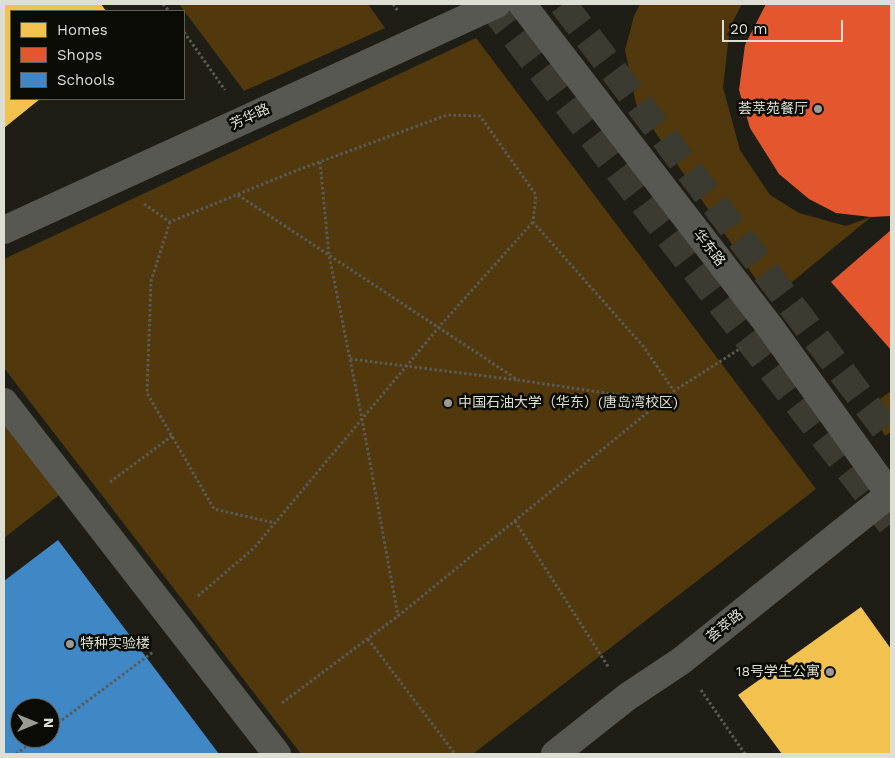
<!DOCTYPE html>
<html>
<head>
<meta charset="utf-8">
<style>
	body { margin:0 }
	#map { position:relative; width:895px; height:758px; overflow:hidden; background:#1e1e16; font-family:"Work Sans",sans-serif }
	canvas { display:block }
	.frame { position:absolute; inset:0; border:5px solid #ddded4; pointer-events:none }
	.legend { position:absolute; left:10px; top:10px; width:175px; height:90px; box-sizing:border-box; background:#0a0b05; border:1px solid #5e5f58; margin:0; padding:6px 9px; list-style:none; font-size:15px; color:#ddded4 }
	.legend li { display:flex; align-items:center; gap:10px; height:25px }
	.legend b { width:25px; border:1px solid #5e5f58 }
	.north { position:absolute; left:10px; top:698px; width:50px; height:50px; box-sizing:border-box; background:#0a0b05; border:1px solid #5e5f58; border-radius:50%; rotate:90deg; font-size:14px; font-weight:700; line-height:20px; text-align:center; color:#ddded4 }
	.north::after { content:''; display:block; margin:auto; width:18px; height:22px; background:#9a9b92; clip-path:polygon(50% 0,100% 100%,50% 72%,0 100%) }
	.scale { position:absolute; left:722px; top:20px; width:121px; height:22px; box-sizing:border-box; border:2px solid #ddded4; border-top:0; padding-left:6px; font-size:15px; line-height:18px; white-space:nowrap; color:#ddded4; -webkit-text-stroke:4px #0a0b05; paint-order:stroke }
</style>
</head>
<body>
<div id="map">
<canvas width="895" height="758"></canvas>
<div class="frame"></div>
<ul class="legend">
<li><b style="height:14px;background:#f2c14e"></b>Homes</li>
<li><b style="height:14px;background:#e4572e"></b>Shops</li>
<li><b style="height:14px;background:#3f88c5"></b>Schools</li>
</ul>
<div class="north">N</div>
<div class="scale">20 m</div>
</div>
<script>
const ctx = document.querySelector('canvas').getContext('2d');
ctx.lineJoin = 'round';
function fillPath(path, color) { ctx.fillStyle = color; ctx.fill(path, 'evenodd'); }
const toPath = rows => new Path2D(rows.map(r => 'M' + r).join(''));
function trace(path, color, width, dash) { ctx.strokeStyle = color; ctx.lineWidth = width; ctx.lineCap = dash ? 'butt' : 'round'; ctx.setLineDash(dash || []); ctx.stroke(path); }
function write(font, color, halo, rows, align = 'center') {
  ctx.font = font + ' "Work Sans","Noto Sans SC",sans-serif'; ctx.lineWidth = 5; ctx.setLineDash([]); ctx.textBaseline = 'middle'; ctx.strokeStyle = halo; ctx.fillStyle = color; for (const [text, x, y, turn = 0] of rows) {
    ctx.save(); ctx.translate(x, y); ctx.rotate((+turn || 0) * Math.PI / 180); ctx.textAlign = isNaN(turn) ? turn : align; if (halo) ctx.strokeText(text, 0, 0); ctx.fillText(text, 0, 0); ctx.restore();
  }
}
const green = toPath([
	[179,4,368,4,385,28,244,91],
	[640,4,742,4,730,27,723,87,740,150,770,195,799,213,846,226,871,217,770,300,636,104,625,50,634,16],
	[476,38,816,489,473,754,301,754,4,368,4,259],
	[891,391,891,432,885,436,869,407],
	[4,420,63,492,4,538]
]);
const homes = toPath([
	[4,4,101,4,106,11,11,11,11,99,40,99,4,128],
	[861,607,891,649,891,754,782,754,738,695]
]);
const shops = toPath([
	[766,4,891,4,891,216,871,217,836,213,809,199,779,174,750,128,739,90,745,45],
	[891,230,891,350,831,282]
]);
const schools = toPath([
	[58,540,219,754,4,754,4,581],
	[20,708,50,708,50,738,20,738]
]);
const secondaryTunnel = toPath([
	[490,4,891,524],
	[563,4,891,437]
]);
const path = toPath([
	[163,4,169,11],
	[393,4,398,11],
	[184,32,225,90],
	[320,162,329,255,362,419,398,616],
	[238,195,518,380,660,401],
	[144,204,170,222,295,171,447,115,480,116,536,195,533,222,643,346,674,391,741,348],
	[170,222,151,281,147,393,214,509,275,523],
	[350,359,517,380],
	[110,482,172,436],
	[515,521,609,668],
	[198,596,254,548,439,327,533,222],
	[368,639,455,754],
	[701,690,745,754],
	[282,703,398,616,674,391],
	[50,729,153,652],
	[16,754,38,738]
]);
const minor = toPath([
	[522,4,770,327,891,496],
	[4,230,497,4],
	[4,402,277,754],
	[555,754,627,697,681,661,891,493]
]);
const markers = [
	[818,109,5,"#9a9b92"],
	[448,403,5,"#9a9b92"],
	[70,644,5,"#9a9b92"],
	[830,672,5,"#9a9b92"]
];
const poiNames = [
	["荟萃苑餐厅",808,109],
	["中国石油大学（华东）(唐岛湾校区)",458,403,"left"],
	["特种实验楼",80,644,"left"],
	["18号学生公寓",820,672]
];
const streetNames = [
	["芳华路",250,117,-25],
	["华东路",709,248,52],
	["荟萃路",725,626,-39]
];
fillPath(green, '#51380d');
fillPath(homes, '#f2c14e');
fillPath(shops, '#e4572e');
fillPath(schools, '#3f88c5');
trace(secondaryTunnel, '#3b3b32', 28, [28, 14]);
trace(path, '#5a5b55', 3, [2.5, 2.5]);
trace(minor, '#575852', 28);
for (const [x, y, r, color] of markers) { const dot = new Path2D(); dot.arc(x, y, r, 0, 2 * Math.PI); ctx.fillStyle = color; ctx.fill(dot); trace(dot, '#0a0b05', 2); }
write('14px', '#ddded4', '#0a0b05', poiNames, 'right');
write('14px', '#ddded4', '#0a0b05', streetNames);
</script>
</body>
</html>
